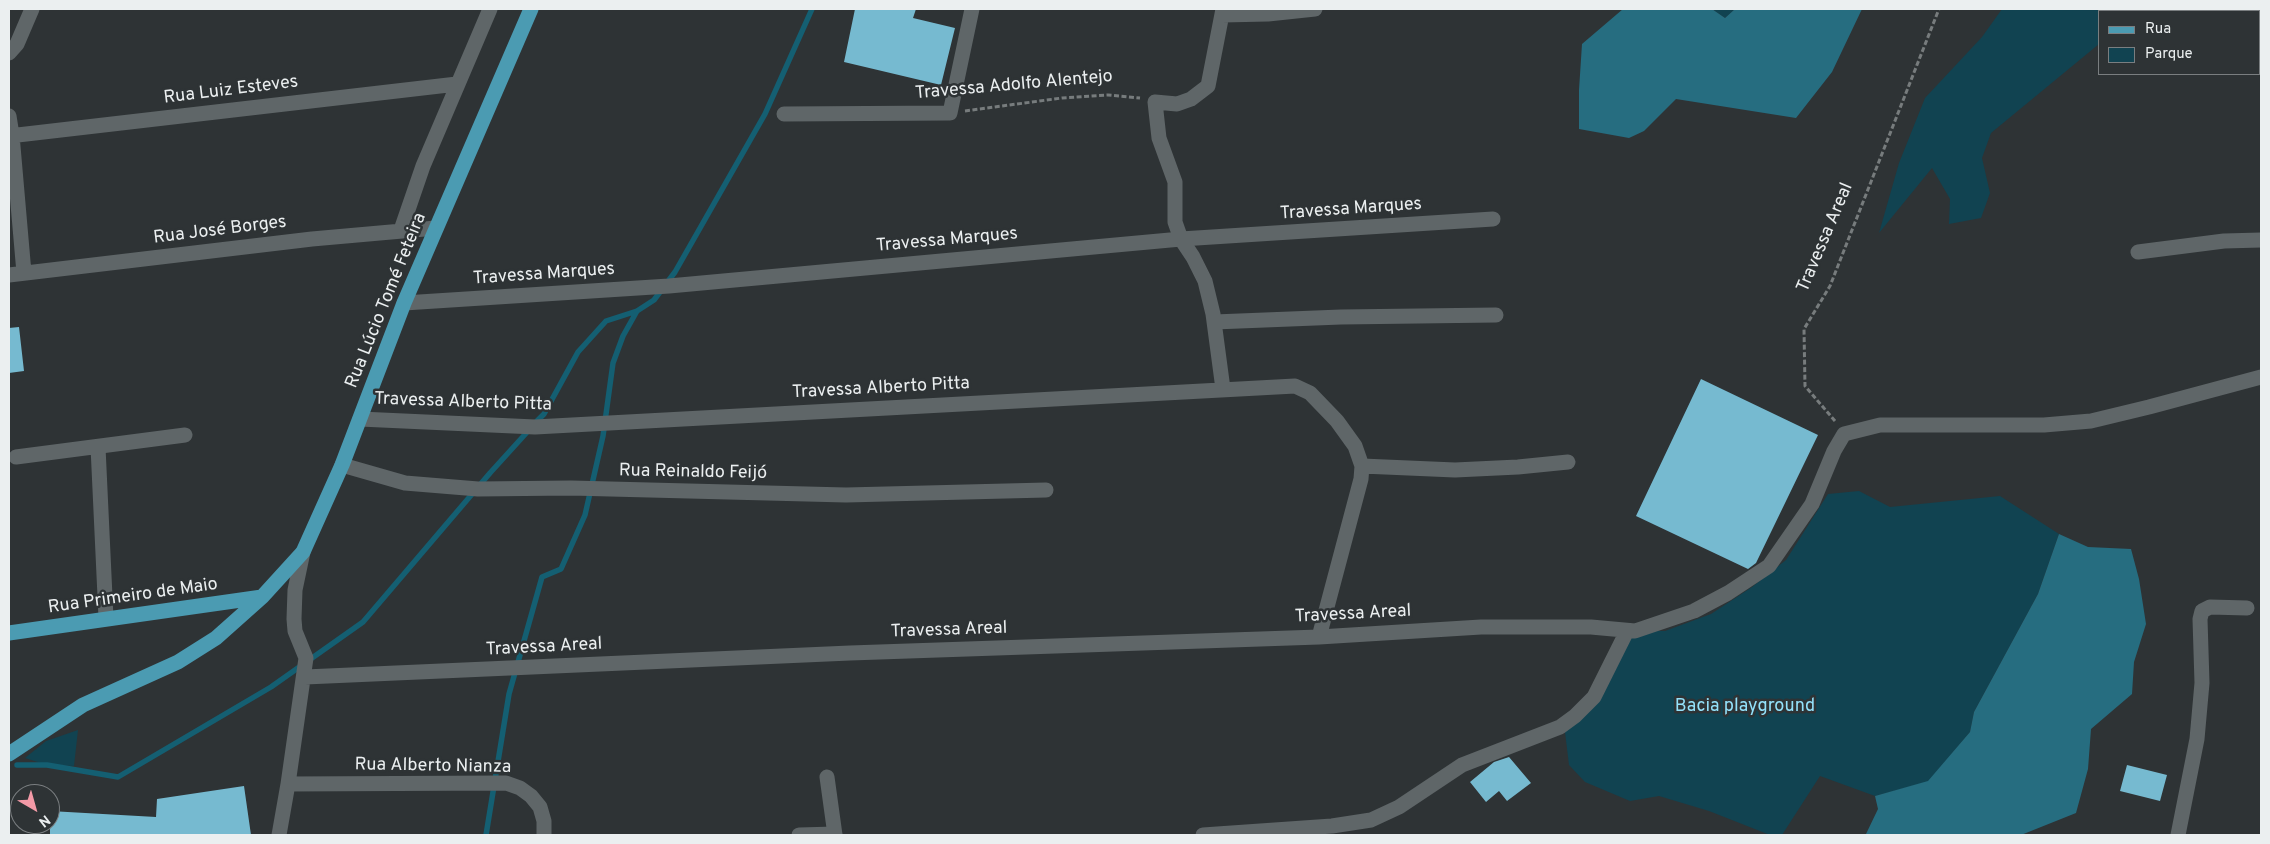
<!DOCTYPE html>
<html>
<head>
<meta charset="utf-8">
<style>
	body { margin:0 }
	#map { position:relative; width:2270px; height:844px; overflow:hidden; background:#2e3335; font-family:Overpass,sans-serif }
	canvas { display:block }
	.frame { position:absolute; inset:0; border:10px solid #ebeff0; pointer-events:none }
	.legend { position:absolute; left:2098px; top:10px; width:162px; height:65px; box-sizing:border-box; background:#2e3335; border:1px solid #7a7e80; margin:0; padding:6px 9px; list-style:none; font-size:15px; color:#ebeff0 }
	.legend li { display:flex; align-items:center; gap:10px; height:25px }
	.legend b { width:25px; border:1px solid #7a7e80 }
	.north { position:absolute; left:10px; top:784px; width:50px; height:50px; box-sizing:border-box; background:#2e3335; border:1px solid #7a7e80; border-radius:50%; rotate:142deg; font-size:14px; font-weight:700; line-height:20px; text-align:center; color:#ebeff0 }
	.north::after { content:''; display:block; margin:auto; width:18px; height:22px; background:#f39aa7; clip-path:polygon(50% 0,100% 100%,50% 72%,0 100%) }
</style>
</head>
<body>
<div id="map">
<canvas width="2270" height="844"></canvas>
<div class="frame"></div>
<ul class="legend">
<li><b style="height:6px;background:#4b9bb2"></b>Rua</li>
<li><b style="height:14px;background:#114351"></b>Parque</li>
</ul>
<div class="north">N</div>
</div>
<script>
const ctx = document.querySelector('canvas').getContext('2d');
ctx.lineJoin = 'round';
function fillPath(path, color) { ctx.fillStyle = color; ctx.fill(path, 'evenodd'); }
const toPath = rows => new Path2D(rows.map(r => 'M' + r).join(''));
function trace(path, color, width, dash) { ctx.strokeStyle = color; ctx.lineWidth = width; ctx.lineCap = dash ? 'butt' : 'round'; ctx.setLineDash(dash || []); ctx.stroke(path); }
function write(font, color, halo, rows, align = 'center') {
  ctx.font = font + ' Overpass,sans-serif'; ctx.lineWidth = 5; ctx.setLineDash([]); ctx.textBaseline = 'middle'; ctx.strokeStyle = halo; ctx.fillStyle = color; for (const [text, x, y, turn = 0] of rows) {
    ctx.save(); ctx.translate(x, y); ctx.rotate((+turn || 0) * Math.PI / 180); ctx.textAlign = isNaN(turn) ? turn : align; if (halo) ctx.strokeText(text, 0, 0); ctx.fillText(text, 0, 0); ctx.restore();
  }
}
const green = toPath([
	[1712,9,1735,9,1725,18],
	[2002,9,2128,9,2126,11,2099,11,2099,44,1991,133,1982,158,1990,193,1981,218,1949,224,1950,199,1932,168,1879,233,1899,163,1925,98,1982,37],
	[1859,491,1890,507,2000,496,2059,534,2038,594,1974,712,1970,732,1928,782,1875,796,1820,776,1782,835,1770,835,1709,811,1659,796,1630,801,1585,782,1569,765,1565,732,1636,631,1665,631,1711,614,1752,587,1786,560,1828,494],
	[78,730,74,766,47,765,25,758,46,741]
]);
const forest = toPath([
	[1623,9,1712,9,1725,18,1735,9,1862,9,1832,72,1796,118,1676,99,1644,131,1629,138,1579,129,1579,90,1582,44],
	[2059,534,2088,547,2131,549,2139,579,2146,624,2134,662,2132,694,2091,729,2088,769,2076,813,2021,835,1868,835,1866,834,1878,809,1875,796,1928,781,1970,732,1974,712,2038,594]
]);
const stream = toPath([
	[535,423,544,414,578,352,606,321,637,311,654,300,675,272,765,114,812,9],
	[17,765,47,765,118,777,271,687,363,622,490,473,529,430],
	[486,835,509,694,542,577,561,569,585,515,603,436,613,363,623,336,637,311]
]);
const building = toPath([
	[855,9,916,9,913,18,955,28,941,85,844,62],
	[19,327,24,371,9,373,9,328],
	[1701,379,1818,435,1756,563,1748,569,1636,516],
	[1509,757,1531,783,1507,801,1499,791,1486,802,1470,782,1494,762],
	[2127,765,2167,775,2160,801,2120,791],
	[244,786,251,835,50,835,50,811,156,817,157,799]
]);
const path = toPath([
	[965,111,1062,98,1108,95,1140,98],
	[1835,421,1805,386,1804,329,1830,286,1939,9]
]);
const minor = toPath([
	[1222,15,1268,14,1315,9],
	[9,53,17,44,32,9],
	[784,114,950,113,972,9],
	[9,116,12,135,24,273],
	[9,136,457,84],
	[401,230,423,166,490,9],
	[2138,252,2224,241,2261,240],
	[9,275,312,239,436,228],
	[404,303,669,286,1181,239,1493,219],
	[1214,322,1341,317,1496,315],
	[1223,389,1213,314,1205,281,1193,257,1181,239,1175,222,1175,182,1159,138,1155,102,1177,104,1191,99,1208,86,1223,9],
	[360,419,535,427,1295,386,1310,393,1337,421,1355,446,1362,466,1361,479,1319,637],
	[98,447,106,618],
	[16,457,185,435],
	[342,465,405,483,478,489,571,488,846,495,1046,490],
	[1362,466,1455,470,1518,467,1568,462],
	[305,677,850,653,1319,637,1481,627,1591,627,1635,631,1694,611,1728,593,1769,566,1812,504,1834,451,1844,434,1880,425,2044,425,2091,421,2149,407,2261,377],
	[827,777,835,835],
	[288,784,506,783,520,788,531,796,540,807,544,821,544,835],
	[279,835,288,784,306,658,295,631,294,619,295,590,303,552],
	[799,835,835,834],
	[1203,835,1332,826,1371,820,1399,807,1462,765,1560,727,1575,716,1594,697,1627,631],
	[2178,835,2197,739,2202,683,2200,619,2202,611,2210,607,2247,608]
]);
const major = toPath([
	[9,633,262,597],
	[9,754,83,705,178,662,216,638,262,597,303,552,342,465,404,303,531,9]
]);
const streetNames = [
	["Travessa Adolfo Alentejo",1014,86,-5],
	["Rua Luiz Esteves",231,91,-7],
	["Travessa Marques",1351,210,-4],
	["Rua José Borges",220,231,-7],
	["Travessa Areal",1826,238,-67],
	["Travessa Marques",947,241,-5],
	["Travessa Marques",544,275,-4],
	["Rua Lúcio Tomé Feteira",387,301,-68],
	["Travessa Alberto Pitta",881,389,-3],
	["Travessa Alberto Pitta",463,403,2],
	["Rua Reinaldo Feijó",693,473,1],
	["Rua Primeiro de Maio",133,597,-8],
	["Travessa Areal",1353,615,-3],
	["Travessa Areal",949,631,-2],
	["Travessa Areal",544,648,-3],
	["Rua Alberto Nianza",433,767,1]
];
const parkNames = [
	["Bacia playground",1745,707]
];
fillPath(green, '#114351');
fillPath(forest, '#266d80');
trace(stream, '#145f72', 5.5);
fillPath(building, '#76bad0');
trace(path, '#777c7d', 3, [5, 2.5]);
trace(minor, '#5f6668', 15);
trace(major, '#4b9bb2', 15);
write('18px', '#ebeff0', '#2e3335', streetNames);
write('18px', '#93e1fa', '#2e3335', parkNames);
</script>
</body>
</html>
